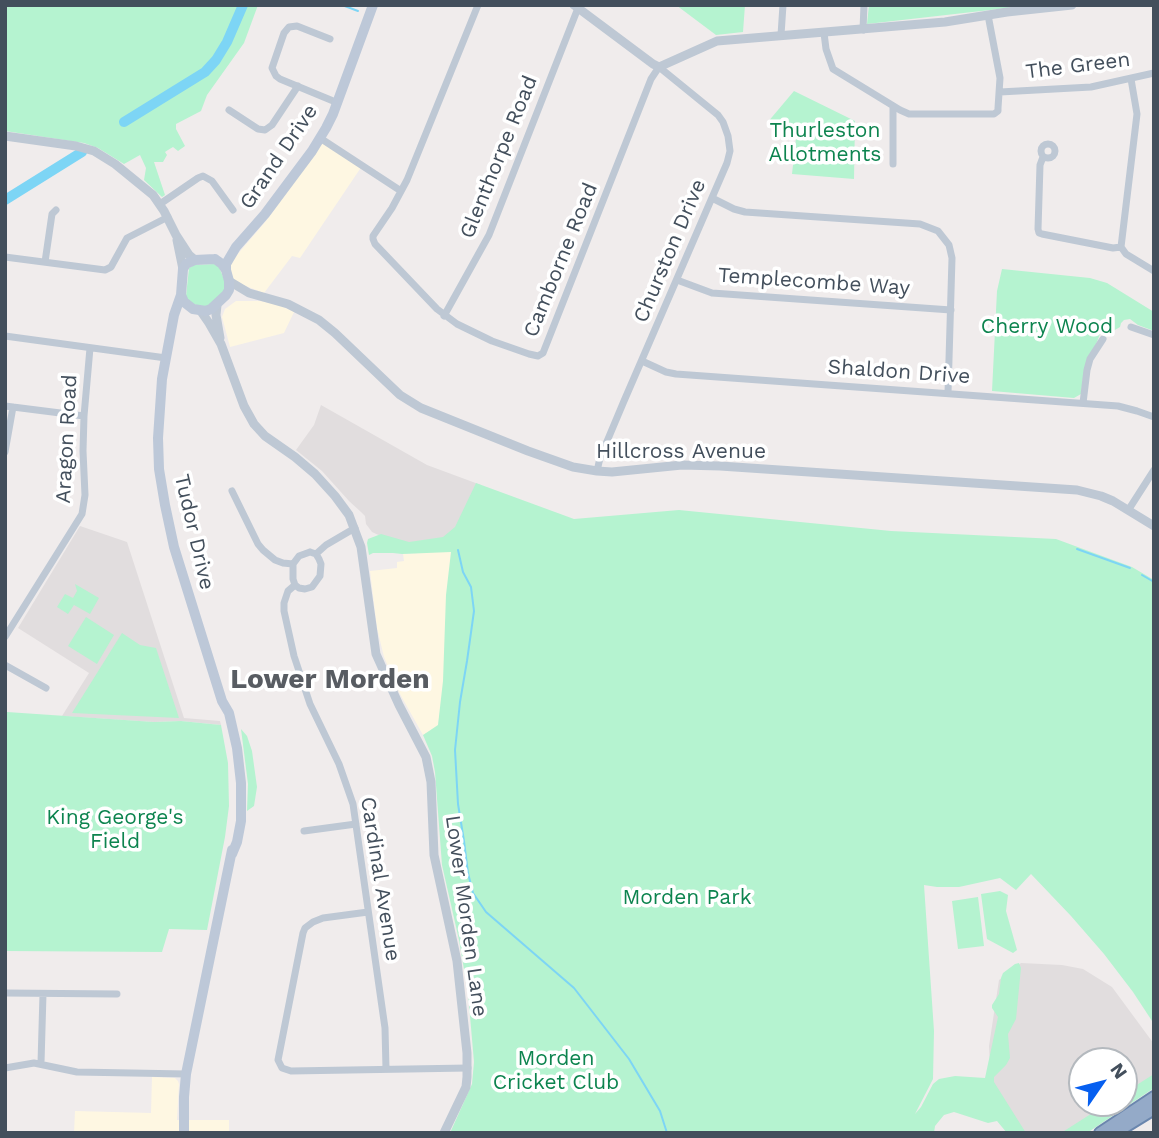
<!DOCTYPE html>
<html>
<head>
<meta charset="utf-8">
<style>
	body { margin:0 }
	#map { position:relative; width:1159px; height:1138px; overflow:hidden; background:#f0ecec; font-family:"Work Sans",sans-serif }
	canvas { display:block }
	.frame { position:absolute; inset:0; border:7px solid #434f5c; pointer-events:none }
	.north { position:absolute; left:1068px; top:1047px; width:70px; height:70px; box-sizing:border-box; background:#fff; border:2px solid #b4b9be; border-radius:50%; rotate:55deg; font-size:19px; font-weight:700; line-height:28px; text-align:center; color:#434f5c }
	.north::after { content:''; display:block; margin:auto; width:24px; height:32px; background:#065ff0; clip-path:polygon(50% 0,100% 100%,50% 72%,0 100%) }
</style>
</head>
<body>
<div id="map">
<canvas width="1159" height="1138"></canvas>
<div class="frame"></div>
<div class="north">N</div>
</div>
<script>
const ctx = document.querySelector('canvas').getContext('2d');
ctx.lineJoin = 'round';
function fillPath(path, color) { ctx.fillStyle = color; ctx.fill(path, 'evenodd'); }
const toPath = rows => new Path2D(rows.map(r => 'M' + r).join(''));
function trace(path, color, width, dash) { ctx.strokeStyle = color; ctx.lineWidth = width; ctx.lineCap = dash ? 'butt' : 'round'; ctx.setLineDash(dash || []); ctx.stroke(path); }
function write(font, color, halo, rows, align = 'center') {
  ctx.font = font + ' "Work Sans",sans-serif'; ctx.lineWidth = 7; ctx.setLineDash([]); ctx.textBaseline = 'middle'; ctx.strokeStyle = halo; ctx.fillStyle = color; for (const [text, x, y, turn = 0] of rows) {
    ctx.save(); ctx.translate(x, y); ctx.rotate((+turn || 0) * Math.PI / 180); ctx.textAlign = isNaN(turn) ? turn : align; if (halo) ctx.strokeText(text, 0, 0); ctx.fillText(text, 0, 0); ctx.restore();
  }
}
const commercial = toPath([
	[324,141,362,166,300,258,292,256,264,293,238,283,233,279,230,270,231,262,266,221],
	[236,301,260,301,279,305,294,312,284,333,230,347,222,317,225,309],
	[452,551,444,682,438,726,423,735,400,694,384,657,377,628,370,571,397,568,397,562,404,561,403,554],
	[152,1077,175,1078,178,1081,179,1084,177,1120,229,1120,229,1133,74,1133,75,1111,151,1113]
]);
const education = toPath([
	[321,405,427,465,481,485,457,539,405,543,387,539,372,532,366,524,365,516,361,512,349,501,322,471,296,450,314,425],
	[80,526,127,542,184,718,220,721,221,725,181,721,154,722,62,716,89,673,18,628],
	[1021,963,1062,965,1083,969,1112,987,1154,1044,1154,1083,1124,1103,1124,1061,1082,1061,1082,1103,1123,1103,1077,1133,1025,1133,991,1083,989,1046,999,980]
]);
const green = toPath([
	[5,5,258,5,244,43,207,95,201,111,176,124,176,129,185,146,178,151,173,147,168,150,165,152,167,155,163,162,154,162,165,195,162,197,144,180,146,168,140,155,124,164,98,148,84,143,5,131],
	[676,5,745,5,743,32,716,35],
	[869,5,1034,5,867,24],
	[794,91,855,121,854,179,792,174,796,138,767,123],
	[214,264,219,267,226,284,226,289,208,307,192,304,188,301,186,296,189,268,194,265],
	[1002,269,1090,278,1107,283,1154,312,1154,331,1138,325,1130,319,1124,320,1121,323,1120,327,1108,334,1100,334,1083,378,1081,394,1074,398,992,391,997,291],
	[476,483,574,519,679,510,891,531,1056,539,1132,567,1154,580,1154,1024,1133,992,1104,954,1071,916,1031,874,1016,890,1000,878,959,887,937,887,924,885,934,1031,933,1079,915,1114,921,1107,933,1084,939,1079,955,1076,985,1078,998,1017,992,1008,992,1005,999,994,1001,978,1003,973,1015,964,1019,963,1021,968,1016,1019,1008,1034,1010,1058,1006,1065,994,1077,994,1082,1026,1133,1007,1133,997,1121,988,1123,954,1112,944,1115,935,1126,934,1133,450,1133,472,1084,474,1062,468,993,459,940,442,865,435,772,432,756,423,735,438,725,443,681,446,595,451,552,402,554,393,553,373,553,369,555,367,543,368,539,381,534,409,542,443,537,455,527],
	[75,584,99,598,90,614,74,605,68,614,57,607,65,594,73,598,77,591],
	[86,617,114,635,97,664,68,646],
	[122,633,140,645,156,648,179,718,72,713],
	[7,712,154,722,181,721,221,725,228,763,229,806,225,837,207,930,169,929,162,952,5,951,5,714],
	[241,729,247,736,252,751,257,787,254,806,247,811,248,784],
	[1000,891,1008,895,1006,911,1017,950,1013,953,987,939,981,894],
	[978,897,984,946,958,949,952,901],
	[1154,1074,1154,1088,1087,1133,1061,1133,1108,1103,1124,1103,1124,1093]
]);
const stream = toPath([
	[342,5,358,11],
	[1077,549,1130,568],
	[458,550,463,572,471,587,474,611,467,661,460,702,455,750,458,804,464,841,468,873,473,893,486,912,574,988,629,1059,660,1111,667,1133],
	[1142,575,1154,582]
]);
const river = toPath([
	[124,122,205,72,216,60,227,42,243,5],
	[5,200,82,152]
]);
const minor = toPath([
	[478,5,407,180,392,208,373,236,373,239,375,244,437,309,457,324,492,341,529,354,538,356,543,353,651,79,659,67,718,115,723,122,728,136,730,151,727,163,624,401,600,458,597,471],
	[863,30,864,5],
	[824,33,826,49,833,69,900,110,909,114,994,114,998,111,998,108,1000,78,988,15],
	[781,35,783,5],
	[330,39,297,26,289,27,284,33,272,68,276,76,280,79,338,103],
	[1131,79,1137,114,1121,247,1126,254,1154,271],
	[1000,92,1091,87,1154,73],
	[229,110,258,129,265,130,272,125,298,86],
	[320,138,401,191],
	'1041 151a7 7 0 1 1 14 0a7 7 0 1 1-14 0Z',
	[1043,157,1040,165,1038,229,1039,233,1042,234,1113,248,1121,247],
	[893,164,893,106],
	[712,198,734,209,745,212,920,224,938,231,949,245,952,258,948,393],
	[160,204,198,178,203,176,212,181,233,210],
	[5,257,105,270,111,267,127,238,168,217],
	[45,262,52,214,56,210],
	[677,280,712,293,951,310],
	[444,316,489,235,578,8],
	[1131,327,1154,335],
	[5,336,166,358],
	[642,361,666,372,676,374,1118,406,1137,411,1154,417],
	[1083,403,1087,370,1090,359,1103,339],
	[5,406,84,416],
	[5,452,13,407],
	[232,491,258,544,263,550,275,560,283,563,293,564],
	[1129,509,1154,470],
	[310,552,316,554,319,559,321,564,320,576,312,587,305,589,299,588,295,585,293,579,293,564,299,556,310,552],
	[316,554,326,545,355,528],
	[295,585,288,591,284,603,284,611,294,656,310,704,339,764,353,804,385,1028,386,1069],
	[5,637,82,514,85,495,83,451,84,416,90,348],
	[5,665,46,688],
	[304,831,356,824],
	[368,912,323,918,313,922,305,928,303,933,278,1060,282,1068,291,1071,468,1068],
	[5,993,117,994],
	[41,1063,43,994],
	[5,1068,34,1063,77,1072,186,1074]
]);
const tertiary = toPath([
	[574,5,653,64,659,67,717,41,945,22,1007,12,1072,5],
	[5,136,76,146,94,151,115,164,153,195,164,211,176,235,189,255,195,260],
	[177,240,183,269],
	[229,281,249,293,288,304,319,320,335,333,400,395,421,408,528,451,573,467,597,471,612,472,682,465,720,466,1077,490,1101,496,1113,501,1154,526],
	[217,305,216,315,220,338],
	[200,310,209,323,221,344,244,406,254,424,265,436,295,457,315,474,335,496,349,515,361,547,376,654,399,705,426,757,431,782,434,855,457,961,467,1053,467,1077,466,1087,444,1133]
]);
const secondary = toPath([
	[215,259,222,264,226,270,229,281,229,290,226,295,211,309,206,311,193,309,184,302,181,295,183,269,186,264,195,260,215,259],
	[226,270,226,264,236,247,265,214,312,151,326,128,333,114,373,5],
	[181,295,174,315,162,379,158,438,159,469,165,505,174,547,222,701,229,713,237,748,241,783,241,821,237,842,232,854],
	[184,1133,184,1097,186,1074,232,850]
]);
const trunk = toPath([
	[1100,1133,1154,1097],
	[1115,1133,1154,1109]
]);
const streetNames = [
	["The Green",1078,66,-7],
	["Grand Drive",279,157,-56],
	["Glenthorpe Road",499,157,-68],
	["Churston Drive",670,251,-67],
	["Camborne Road",561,260,-68],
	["Templecombe Way",814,282,4],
	["Shaldon Drive",899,372,4],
	["Aragon Road",67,439,-87],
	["Hillcross Avenue",681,452],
	["Tudor Drive",194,532,77],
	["Cardinal Avenue",380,879,81],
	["Lower Morden Lane",466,916,82]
];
const parkNames = [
	["Thurleston",825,131],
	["Allotments",825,155],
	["Cherry Wood",1047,327],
	["King George's",115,818],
	["Field",115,842],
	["Morden Park",687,898],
	["Morden",556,1059],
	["Cricket Club",556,1083]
];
const districtNames = [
	["Lower Morden",330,680]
];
fillPath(commercial, '#fef7e2');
fillPath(education, '#e1ddde');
fillPath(green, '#b5f3d0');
trace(stream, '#7dd5f5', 2);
trace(river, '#7dd5f5', 10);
trace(trunk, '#6a86ad', 14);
trace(minor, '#bec8d4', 7);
trace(tertiary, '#bec8d4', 9);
trace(secondary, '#bdc8d8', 10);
trace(trunk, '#94aac8', 10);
write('21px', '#434f5c', '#fff', streetNames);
write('21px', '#0d844f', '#fff', parkNames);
write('bold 28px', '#585c62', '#fff', districtNames);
</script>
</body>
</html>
